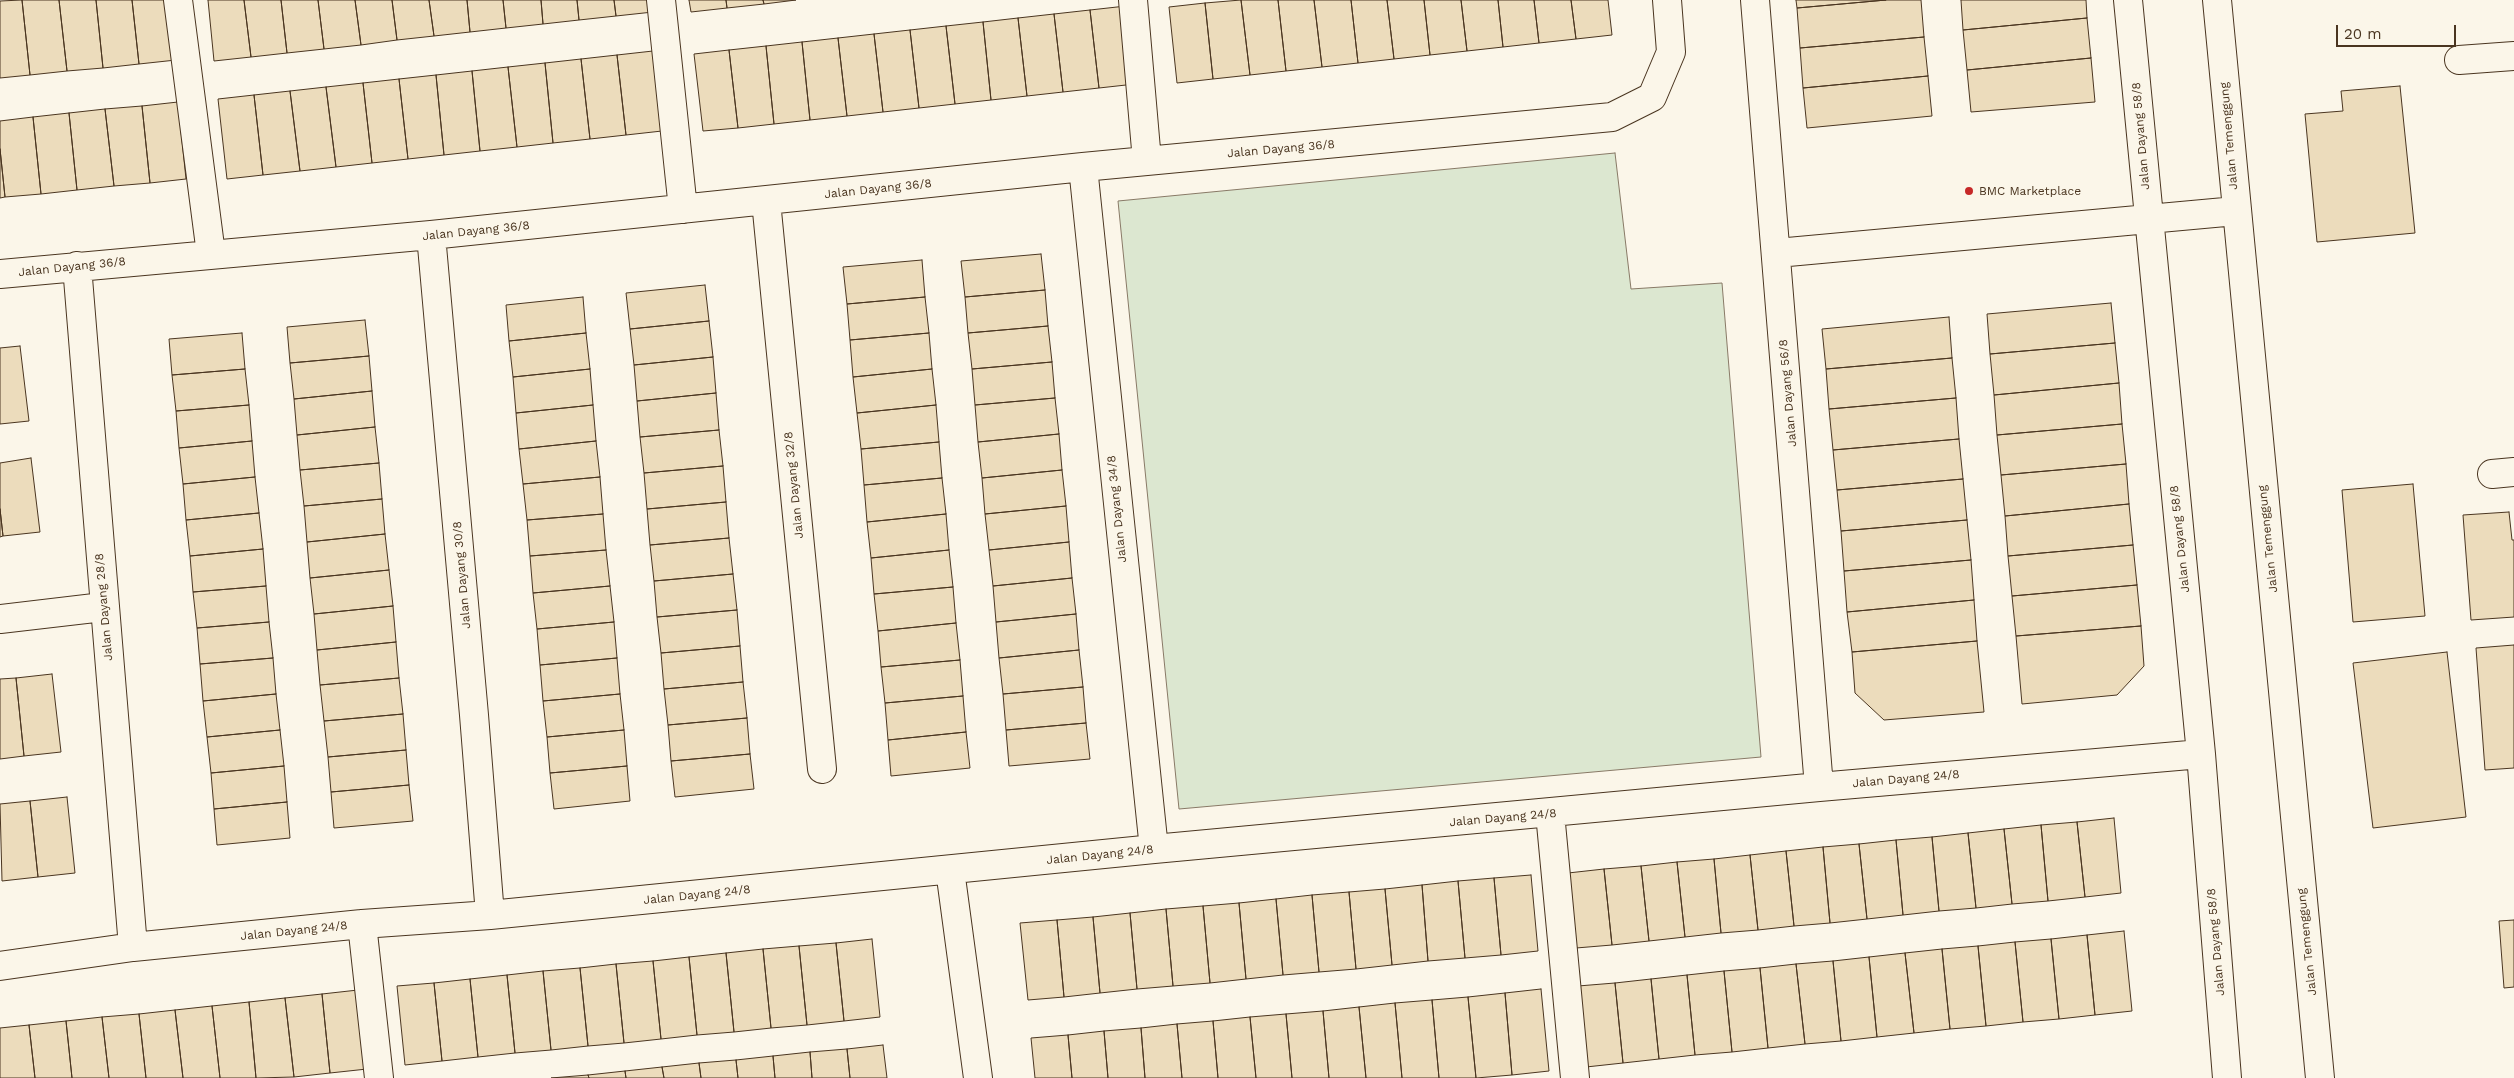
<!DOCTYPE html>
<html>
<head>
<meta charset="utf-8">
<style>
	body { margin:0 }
	#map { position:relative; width:2514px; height:1078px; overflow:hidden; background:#fbf6e9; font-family:"Work Sans",sans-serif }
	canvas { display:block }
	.scale { position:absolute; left:2336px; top:25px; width:120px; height:22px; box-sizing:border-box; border:2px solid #4a3520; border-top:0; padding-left:6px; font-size:15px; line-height:18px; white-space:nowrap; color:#4a3520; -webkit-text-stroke:4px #fbf6e9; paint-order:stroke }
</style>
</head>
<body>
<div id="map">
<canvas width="2514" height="1078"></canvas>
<div class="scale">20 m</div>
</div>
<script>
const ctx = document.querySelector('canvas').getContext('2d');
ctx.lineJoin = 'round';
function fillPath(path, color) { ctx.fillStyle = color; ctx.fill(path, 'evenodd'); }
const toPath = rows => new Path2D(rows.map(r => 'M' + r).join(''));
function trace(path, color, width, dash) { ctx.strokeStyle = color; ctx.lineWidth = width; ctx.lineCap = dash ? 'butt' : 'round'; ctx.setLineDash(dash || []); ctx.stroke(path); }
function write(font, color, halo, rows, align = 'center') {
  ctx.font = font + ' "Work Sans",sans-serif'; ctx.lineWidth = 4; ctx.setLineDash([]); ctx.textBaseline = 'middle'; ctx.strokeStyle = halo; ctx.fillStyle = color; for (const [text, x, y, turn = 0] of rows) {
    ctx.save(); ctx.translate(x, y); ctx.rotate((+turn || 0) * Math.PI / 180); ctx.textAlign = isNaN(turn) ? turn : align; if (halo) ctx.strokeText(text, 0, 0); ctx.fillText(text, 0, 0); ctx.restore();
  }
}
const green = toPath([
	[1615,153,1631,289,1722,283,1761,757,1179,809,1118,201,1615,153]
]);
const building = toPath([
	[22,0,30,75,0,78,0,1,22,0],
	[22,0,59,0,67,71,30,75,22,0],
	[59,0,96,0,103,68,67,71,59,0],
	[96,0,132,0,139,64,103,68,96,0],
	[132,0,169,0,176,60,139,64,132,0],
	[208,0,244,0,251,57,214,61,208,0],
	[244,0,281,0,287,53,251,57,244,0],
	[281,0,318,0,324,49,287,53,281,0],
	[318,0,355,0,361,45,324,49,318,0],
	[355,0,392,0,397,40,361,45,355,0],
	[392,0,429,0,434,36,397,40,392,0],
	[429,0,467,0,470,32,434,36,429,0],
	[467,0,503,0,506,28,470,32,467,0],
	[503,0,541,0,543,24,506,28,503,0],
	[541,0,577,0,579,20,543,24,541,0],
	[577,0,614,0,616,16,579,20,577,0],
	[614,0,652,0,653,12,616,16,614,0],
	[689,0,726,0,727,8,691,12,689,0],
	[726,0,763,0,764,4,727,8,726,0],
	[763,0,796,0,764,4,763,0],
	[1241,0,1250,75,1213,79,1205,3,1241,0],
	[1241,0,1278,0,1286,71,1250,75,1241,0],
	[1278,0,1314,0,1322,67,1286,71,1278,0],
	[1314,0,1351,0,1358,63,1322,67,1314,0],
	[1351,0,1387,0,1394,59,1358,63,1351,0],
	[1387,0,1424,0,1430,55,1394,59,1387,0],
	[1424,0,1461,0,1467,51,1430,55,1424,0],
	[1461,0,1498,0,1503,47,1467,51,1461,0],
	[1498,0,1534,0,1539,43,1503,47,1498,0],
	[1534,0,1571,0,1576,39,1539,43,1534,0],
	[1571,0,1608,0,1612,35,1576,39,1571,0],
	[1796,0,1886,0,1797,8,1796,0],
	[1886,0,1921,0,1924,37,1800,48,1797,8,1886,0],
	[1961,0,2086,0,2087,18,1963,30,1961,0],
	[1205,3,1213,79,1177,83,1169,7,1205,3],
	[1126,6,1135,84,1099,88,1090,10,1126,6],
	[1090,10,1099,88,1063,92,1054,14,1090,10],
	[1054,14,1063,92,1027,96,1018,18,1054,14],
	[1018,18,1027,96,991,100,983,22,1018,18],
	[2087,18,2091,58,1967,70,1963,30,2087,18],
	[983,22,991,100,955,104,946,26,983,22],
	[946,26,955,104,919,108,910,30,946,26],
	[910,30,919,108,883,112,874,34,910,30],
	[874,34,883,112,847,116,838,38,874,34],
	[1924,37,1928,76,1803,88,1800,48,1924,37],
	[838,38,847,116,810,120,802,42,838,38],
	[802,42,810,120,774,124,766,46,802,42],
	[766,46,774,124,738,128,729,50,766,46],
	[729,50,738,128,703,131,694,54,729,50],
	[653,51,662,131,626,135,617,55,653,51],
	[617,55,626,135,590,139,581,59,617,55],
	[2091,58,2095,102,1971,112,1967,70,2091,58],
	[581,59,590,139,553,143,545,63,581,59],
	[545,63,553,143,517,147,508,67,545,63],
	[508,67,517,147,480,151,472,71,508,67],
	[472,71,480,151,444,155,436,75,472,71],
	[436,75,444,155,408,159,399,79,436,75],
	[1928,76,1932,116,1807,128,1803,88,1928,76],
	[399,79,408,159,372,163,363,83,399,79],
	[363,83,372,163,336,167,326,87,363,83],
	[2400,86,2415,233,2317,242,2305,114,2343,111,2341,91,2400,86],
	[326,87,336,167,300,171,290,91,326,87],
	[290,91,300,171,263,175,254,95,290,91],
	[254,95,263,175,227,179,218,99,254,95],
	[178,102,186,179,150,183,142,106,178,102],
	[142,106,150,183,114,186,105,109,142,106],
	[105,109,114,186,77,190,69,113,105,109],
	[69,113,77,190,41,194,33,117,69,113],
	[33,117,41,194,5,197,0,149,0,121,33,117],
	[0,149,5,197,0,198,0,149],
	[1041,254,1045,290,965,297,961,261,1041,254],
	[922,260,925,297,847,304,843,267,922,260],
	[705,285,709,321,630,329,626,293,705,285],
	[1045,290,1048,326,968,333,965,297,1045,290],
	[583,297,586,333,509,341,506,305,583,297],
	[925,297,929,333,850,340,847,304,925,297],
	[2111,303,2115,343,1990,354,1987,314,2111,303],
	[1949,317,1952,358,1826,369,1822,329,1949,317],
	[365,320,369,356,290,363,287,327,365,320],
	[709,321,713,357,634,365,630,329,709,321],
	[1048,326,1052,362,972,369,968,333,1048,326],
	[242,333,245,369,172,375,169,339,242,333],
	[586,333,590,369,513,377,509,341,586,333],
	[929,333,932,369,853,377,850,340,929,333],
	[2115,343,2119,383,1994,395,1990,354,2115,343],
	[20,346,29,421,0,424,0,348,20,346],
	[369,356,372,391,294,399,290,363,369,356],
	[713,357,716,393,637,401,634,365,713,357],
	[1952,358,1956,398,1829,409,1826,369,1952,358],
	[1052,362,1055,398,975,405,972,369,1052,362],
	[245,369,249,405,176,411,172,375,245,369],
	[590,369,593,405,516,413,513,377,590,369],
	[932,369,936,405,857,413,853,377,932,369],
	[2119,383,2122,424,1997,435,1994,395,2119,383],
	[372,391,375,427,297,435,294,399,372,391],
	[716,393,719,430,640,437,637,401,716,393],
	[1055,398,1059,434,978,442,975,405,1055,398],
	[1956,398,1959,439,1833,450,1829,409,1956,398],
	[249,405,252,441,179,448,176,411,249,405],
	[593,405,596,441,519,449,516,413,593,405],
	[936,405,939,442,861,449,857,413,936,405],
	[2122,424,2126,464,2001,475,1997,435,2122,424],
	[375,427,379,463,300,470,297,435,375,427],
	[719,430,723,466,644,473,640,437,719,430],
	[1059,434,1062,470,982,478,978,442,1059,434],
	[1959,439,1963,479,1837,490,1833,450,1959,439],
	[252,441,255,477,183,484,179,448,252,441],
	[596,441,600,477,523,484,519,449,596,441],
	[939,442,942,478,864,485,861,449,939,442],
	[31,458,40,532,3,536,0,509,0,463,31,458],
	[379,463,382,499,304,506,300,470,379,463],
	[2126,464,2129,504,2005,516,2001,475,2126,464],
	[723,466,726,502,647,509,644,473,723,466],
	[1062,470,1066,506,985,514,982,478,1062,470],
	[255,477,259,513,186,520,183,484,255,477],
	[600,477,603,514,527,520,523,484,600,477],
	[942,478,946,514,867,522,864,485,942,478],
	[1963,479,1967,520,1841,531,1837,490,1963,479],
	[2413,484,2425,616,2353,622,2342,490,2413,484],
	[382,499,385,534,307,542,304,506,382,499],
	[726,502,729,538,650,545,647,509,726,502],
	[2129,504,2133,545,2008,556,2005,516,2129,504],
	[1066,506,1069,542,989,550,985,514,1066,506],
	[0,509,3,536,0,537,0,509],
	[2509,512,2512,540,2514,540,2514,617,2471,620,2463,515,2509,512],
	[259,513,263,549,190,556,186,520,259,513],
	[603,514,606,550,530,556,527,520,603,514],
	[946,514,949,550,871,558,867,522,946,514],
	[1967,520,1971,560,1844,571,1841,531,1967,520],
	[385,534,389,570,310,578,307,542,385,534],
	[729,538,733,574,654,581,650,545,729,538],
	[1069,542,1072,578,993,586,989,550,1069,542],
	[2133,545,2137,585,2012,596,2008,556,2133,545],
	[263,549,266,586,193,592,190,556,263,549],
	[606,550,610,586,533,593,530,556,606,550],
	[949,550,953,587,874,594,871,558,949,550],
	[1971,560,1974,600,1847,612,1844,571,1971,560],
	[389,570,393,606,314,614,310,578,389,570],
	[733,574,737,610,657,617,654,581,733,574],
	[1072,578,1076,614,996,622,993,586,1072,578],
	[2137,585,2141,626,2016,636,2012,596,2137,585],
	[266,586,269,622,197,628,193,592,266,586],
	[610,586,614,622,537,629,533,593,610,586],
	[953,587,956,623,878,631,874,594,953,587],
	[1974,600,1977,641,1852,652,1847,612,1974,600],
	[393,606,396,642,317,650,314,614,393,606],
	[737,610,740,646,661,653,657,617,737,610],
	[1076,614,1079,650,999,658,996,622,1076,614],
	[269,622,273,658,200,664,197,628,269,622],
	[614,622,617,658,540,665,537,629,614,622],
	[956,623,960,660,881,667,878,631,956,623],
	[2141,626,2144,666,2117,695,2022,704,2016,636,2141,626],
	[1977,641,1984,712,1884,720,1855,693,1852,652,1977,641],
	[396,642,399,678,320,685,317,650,396,642],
	[2514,645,2514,768,2485,770,2476,648,2514,645],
	[740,646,743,682,664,689,661,653,740,646],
	[1079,650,1083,687,1003,694,999,658,1079,650],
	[2447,652,2466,817,2373,828,2353,663,2447,652],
	[273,658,276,694,203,701,200,664,273,658],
	[617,658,620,694,543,701,540,665,617,658],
	[960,660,963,696,885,703,881,667,960,660],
	[52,674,61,752,24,756,16,678,52,674],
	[16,678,24,756,0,759,0,679,16,678],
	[399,678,403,714,324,721,320,685,399,678],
	[743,682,747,718,668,725,664,689,743,682],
	[1083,687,1086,723,1006,730,1003,694,1083,687],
	[276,694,280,730,207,737,203,701,276,694],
	[620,694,624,730,547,737,543,701,620,694],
	[963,696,966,732,888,740,885,703,963,696],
	[403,714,406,750,328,757,324,721,403,714],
	[747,718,750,754,671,761,668,725,747,718],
	[1086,723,1090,759,1009,766,1006,730,1086,723],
	[280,730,284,766,211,773,207,737,280,730],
	[624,730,627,766,550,773,547,737,624,730],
	[966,732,970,768,891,776,888,740,966,732],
	[406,750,409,785,331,792,328,757,406,750],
	[750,754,754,789,675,797,671,761,750,754],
	[284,766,287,802,214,809,211,773,284,766],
	[627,766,630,801,554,809,550,773,627,766],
	[409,785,413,821,334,828,331,792,409,785],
	[67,797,75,873,38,877,30,801,67,797],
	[30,801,38,877,2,881,0,804,30,801],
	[287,802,290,838,217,845,214,809,287,802],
	[2114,818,2121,893,2085,897,2077,822,2114,818],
	[2077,822,2085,897,2048,901,2041,825,2077,822],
	[2041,825,2048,901,2012,904,2004,829,2041,825],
	[2004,829,2012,904,1976,908,1968,833,2004,829],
	[1968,833,1976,908,1939,911,1932,837,1968,833],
	[1932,837,1939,911,1903,915,1896,840,1932,837],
	[1896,840,1903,915,1867,919,1859,844,1896,840],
	[1859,844,1867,919,1830,923,1823,847,1859,844],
	[1823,847,1830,923,1794,926,1786,851,1823,847],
	[1786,851,1794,926,1758,930,1750,855,1786,851],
	[1750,855,1758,930,1721,933,1714,859,1750,855],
	[1714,859,1721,933,1685,937,1677,862,1714,859],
	[1677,862,1685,937,1649,941,1641,866,1677,862],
	[1641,866,1649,941,1612,945,1604,869,1641,866],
	[1604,869,1612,945,1576,948,1568,873,1604,869],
	[1531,875,1538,951,1501,955,1494,878,1531,875],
	[1494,878,1501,955,1465,958,1458,881,1494,878],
	[1458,881,1465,958,1428,961,1422,885,1458,881],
	[1422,885,1428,961,1392,965,1385,889,1422,885],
	[1385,889,1392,965,1356,969,1349,892,1385,889],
	[1349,892,1356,969,1319,972,1312,895,1349,892],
	[1312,895,1319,972,1283,975,1276,899,1312,895],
	[1276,899,1283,975,1246,979,1239,903,1276,899],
	[1239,903,1246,979,1210,983,1203,906,1239,903],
	[1203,906,1210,983,1173,986,1166,909,1203,906],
	[1166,909,1173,986,1137,989,1130,913,1166,909],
	[1130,913,1137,989,1100,993,1093,917,1130,913],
	[1093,917,1100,993,1064,997,1057,920,1093,917],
	[1057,920,1064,997,1028,1000,1020,923,1057,920],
	[2514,920,2514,987,2504,988,2499,921,2514,920],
	[2124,931,2132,1011,2095,1015,2087,935,2124,931],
	[2087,935,2095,1015,2059,1019,2051,939,2087,935],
	[872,939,880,1017,844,1021,836,943,872,939],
	[2051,939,2059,1019,2023,1022,2015,942,2051,939],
	[2015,942,2023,1022,1986,1026,1978,946,2015,942],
	[836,943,844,1021,807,1025,799,946,836,943],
	[799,946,807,1025,771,1028,763,949,799,946],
	[1978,946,1986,1026,1950,1029,1942,949,1978,946],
	[763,949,771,1028,734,1032,726,953,763,949],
	[1942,949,1950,1029,1914,1033,1905,953,1942,949],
	[726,953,734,1032,697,1035,689,957,726,953],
	[1905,953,1914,1033,1877,1037,1869,957,1905,953],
	[689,957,697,1035,661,1039,653,961,689,957],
	[1869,957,1877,1037,1841,1041,1833,961,1869,957],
	[653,961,661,1039,624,1043,616,964,653,961],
	[1833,961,1841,1041,1805,1044,1796,964,1833,961],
	[616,964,624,1043,588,1046,580,968,616,964],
	[1796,964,1805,1044,1768,1048,1760,968,1796,964],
	[580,968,588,1046,551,1050,543,971,580,968],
	[1760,968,1768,1048,1732,1052,1724,971,1760,968],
	[543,971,551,1050,515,1053,507,975,543,971],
	[1724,971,1732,1052,1695,1055,1687,975,1724,971],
	[507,975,515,1053,478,1057,470,979,507,975],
	[1687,975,1695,1055,1659,1059,1651,979,1687,975],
	[470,979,478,1057,442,1061,434,983,470,979],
	[1651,979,1659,1059,1623,1063,1615,983,1651,979],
	[434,983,442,1061,405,1065,397,986,434,983],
	[1615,983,1623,1063,1586,1067,1578,986,1615,983],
	[1541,989,1549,1071,1512,1075,1505,993,1541,989],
	[358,990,367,1069,330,1073,322,994,358,990],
	[1505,993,1512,1075,1476,1078,1468,997,1505,993],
	[322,994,330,1073,294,1077,285,998,322,994],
	[1468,997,1476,1078,1439,1078,1432,1000,1468,997],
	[285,998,294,1077,256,1078,249,1002,285,998],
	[1432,1000,1439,1078,1402,1078,1395,1003,1432,1000],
	[249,1002,256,1078,220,1078,212,1006,249,1002],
	[1395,1003,1402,1078,1366,1078,1359,1007,1395,1003],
	[212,1006,220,1078,183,1078,175,1010,212,1006],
	[1359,1007,1366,1078,1329,1078,1323,1011,1359,1007],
	[175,1010,183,1078,146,1078,139,1014,175,1010],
	[1323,1011,1329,1078,1292,1078,1286,1014,1323,1011],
	[139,1014,146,1078,109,1078,102,1017,139,1014],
	[1286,1014,1292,1078,1256,1078,1250,1017,1286,1014],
	[102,1017,109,1078,72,1078,66,1021,102,1017],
	[1250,1017,1256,1078,1218,1078,1213,1021,1250,1017],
	[66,1021,72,1078,35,1078,29,1025,66,1021],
	[1213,1021,1218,1078,1182,1078,1177,1024,1213,1021],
	[1177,1024,1182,1078,1145,1078,1141,1028,1177,1024],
	[29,1025,35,1078,0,1078,0,1028,29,1025],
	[1141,1028,1145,1078,1108,1078,1104,1031,1141,1028],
	[1104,1031,1108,1078,1072,1078,1068,1035,1104,1031],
	[1068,1035,1072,1078,1035,1078,1031,1038,1068,1035],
	[883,1045,887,1078,850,1078,847,1049,883,1045],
	[847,1049,850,1078,812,1078,810,1052,847,1049],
	[810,1052,812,1078,775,1078,773,1056,810,1052],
	[773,1056,775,1078,738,1078,736,1060,773,1056],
	[736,1060,738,1078,701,1078,699,1063,736,1060],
	[699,1063,701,1078,664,1078,662,1067,699,1063],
	[662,1067,664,1078,626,1078,625,1071,662,1067],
	[625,1071,626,1078,589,1078,588,1075,625,1071],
	[588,1075,589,1078,551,1078,588,1075]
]);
const minor = toPath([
	[178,0,211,254],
	[661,0,683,209],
	[1133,0,1147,161],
	[1755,0,1819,787],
	[2128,0,2201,754,2227,1078],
	[2217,0,2320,1078],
	[2459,60,2514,56],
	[1083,167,1154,849],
	[766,201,822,769],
	[431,235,474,715,490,915],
	[1777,253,2236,211],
	[77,266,133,947],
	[0,274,431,235,1083,167,1612,117,1652,97,1671,52,1667,0],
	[2492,474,2514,472],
	[0,619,103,607],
	[1550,813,1575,1078],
	[950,870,978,1078],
	[362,924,379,1078],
	[0,966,133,947,362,924,490,915,1154,849,1819,787,2201,754]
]);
const markers = [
	[1969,191,5,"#c62828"]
];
const streetNames = [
	["Jalan Dayang 58/8",2141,136,-95],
	["Jalan Temenggung",2229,136,-95],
	["Jalan Dayang 36/8",1281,149,-5],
	["Jalan Dayang 36/8",878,189,-6],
	["Jalan Dayang 36/8",476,231,-6],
	["Jalan Dayang 36/8",72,267,-6],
	["Jalan Dayang 56/8",1788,393,-95],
	["Jalan Dayang 32/8",794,485,-96],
	["Jalan Dayang 34/8",1117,509,-96],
	["Jalan Dayang 58/8",2180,539,-96],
	["Jalan Temenggung",2268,539,-96],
	["Jalan Dayang 30/8",462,575,-95],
	["Jalan Dayang 28/8",104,607,-95],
	["Jalan Dayang 24/8",1906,779,-5],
	["Jalan Dayang 24/8",1503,818,-5],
	["Jalan Dayang 24/8",1100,855,-6],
	["Jalan Dayang 24/8",697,895,-6],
	["Jalan Dayang 24/8",294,931,-6],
	["Jalan Dayang 58/8",2216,942,-95],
	["Jalan Temenggung",2307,942,-96]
];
const poiNames = [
	["BMC Marketplace",1979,191]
];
fillPath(green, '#dce7d0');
trace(green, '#887966', 1);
fillPath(building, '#ecdcbc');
trace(building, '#4a3520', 1);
trace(minor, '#4a3520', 30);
trace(minor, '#fbf6e9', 28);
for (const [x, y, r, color] of markers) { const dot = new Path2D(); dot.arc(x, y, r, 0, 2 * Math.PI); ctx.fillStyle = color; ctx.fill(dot); trace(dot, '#fbf6e9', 2); }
write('12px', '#4a3520', '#fbf6e9', streetNames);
write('12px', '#4a3520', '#fbf6e9', poiNames, 'left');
</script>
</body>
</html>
